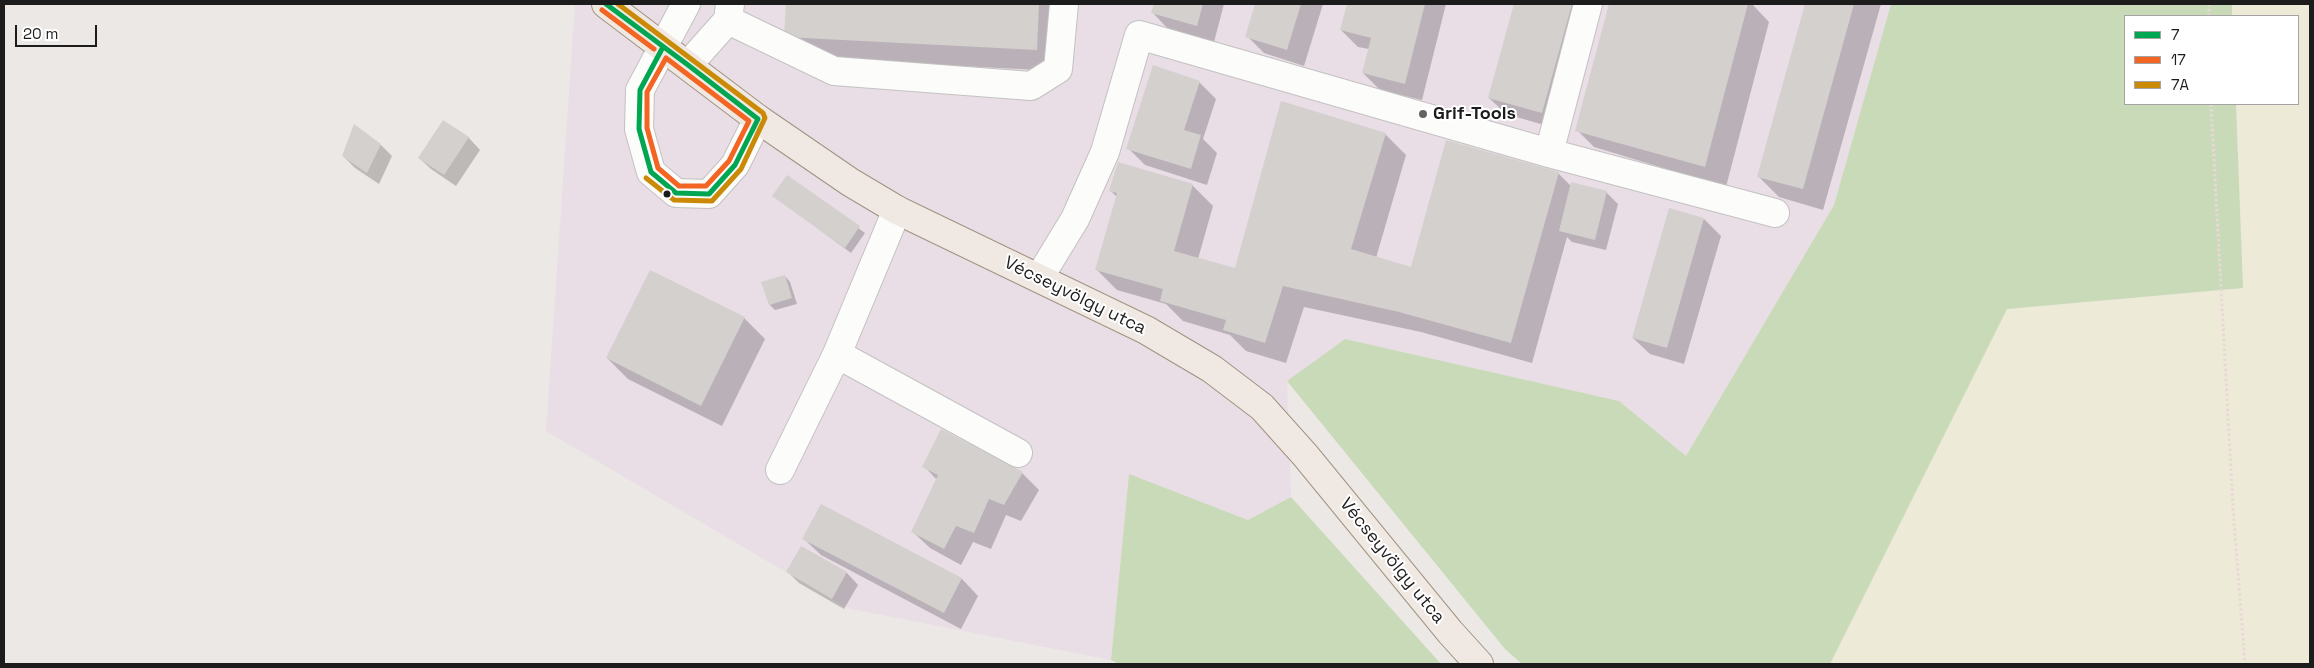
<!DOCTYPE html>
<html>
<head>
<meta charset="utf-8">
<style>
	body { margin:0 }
	#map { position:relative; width:2314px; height:668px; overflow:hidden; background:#ebe8e5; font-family:"Space Grotesk",sans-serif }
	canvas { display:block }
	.frame { position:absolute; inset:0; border:5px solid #1c1c1c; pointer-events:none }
	.legend { position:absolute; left:2124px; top:15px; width:175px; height:90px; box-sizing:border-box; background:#fff; border:1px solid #a4a4a4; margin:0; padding:6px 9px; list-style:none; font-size:15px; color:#1c1c1c }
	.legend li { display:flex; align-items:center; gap:10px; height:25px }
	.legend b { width:25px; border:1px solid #a4a4a4 }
	.scale { position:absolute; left:15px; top:25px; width:82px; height:22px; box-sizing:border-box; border:2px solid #1c1c1c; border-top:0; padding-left:6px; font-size:15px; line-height:18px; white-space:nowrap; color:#1c1c1c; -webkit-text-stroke:4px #fff; paint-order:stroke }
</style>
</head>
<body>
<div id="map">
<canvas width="2314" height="668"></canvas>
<div class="frame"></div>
<ul class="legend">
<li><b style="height:6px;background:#00a651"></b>7</li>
<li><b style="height:6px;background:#f26522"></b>17</li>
<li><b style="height:6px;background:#cb8a06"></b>7A</li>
</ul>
<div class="scale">20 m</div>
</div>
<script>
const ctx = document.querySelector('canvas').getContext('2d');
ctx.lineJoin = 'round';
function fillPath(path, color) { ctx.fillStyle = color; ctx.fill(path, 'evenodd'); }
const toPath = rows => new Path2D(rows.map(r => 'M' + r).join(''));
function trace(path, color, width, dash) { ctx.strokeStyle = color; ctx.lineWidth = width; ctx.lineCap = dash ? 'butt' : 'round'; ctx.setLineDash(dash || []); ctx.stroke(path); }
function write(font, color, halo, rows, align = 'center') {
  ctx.font = font + ' "Space Grotesk",sans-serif'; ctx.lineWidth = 4; ctx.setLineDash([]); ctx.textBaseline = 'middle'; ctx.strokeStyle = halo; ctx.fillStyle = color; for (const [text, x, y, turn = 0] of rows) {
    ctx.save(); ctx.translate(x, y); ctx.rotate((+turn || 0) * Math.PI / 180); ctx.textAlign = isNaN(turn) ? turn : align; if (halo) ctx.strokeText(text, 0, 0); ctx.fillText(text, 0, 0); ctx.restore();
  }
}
const industrial = toPath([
	[575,4,1891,4,1834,205,1686,456,1619,401,1345,339,1287,381,1291,497,1248,520,1129,475,1111,660,847,608,546,431]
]);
const farmland = toPath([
	[2232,4,2310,4,2310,664,1830,664,2007,309,2243,288,2236,104,2298,104,2298,16,2232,16]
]);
const forest = toPath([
	[1891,4,2232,4,2232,16,2125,16,2125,104,2236,104,2243,288,2007,309,1830,664,1522,664,1505,649,1287,381,1345,339,1619,401,1686,456,1834,205],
	[1129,474,1248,520,1291,497,1441,664,1119,664,1111,660]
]);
const shadow = toPath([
	[787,4,1061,4,1057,71,806,58,785,37],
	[1155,4,1224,4,1214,42,1169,30,1153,13],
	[1254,4,1323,4,1304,66,1264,53,1247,36,1256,6],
	[1348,4,1446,4,1422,100,1380,90,1363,73,1369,49,1358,47,1341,30],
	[1515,4,1593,4,1558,129,1506,114,1489,98],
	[1611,4,1752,4,1769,22,1726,187,1594,147,1577,130],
	[1806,4,1881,4,1823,210,1779,197,1758,176],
	[1199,82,1216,99,1203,139,1217,153,1207,185,1145,165,1128,148],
	[443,122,469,138,480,150,456,186,431,169,419,158],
	[1385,134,1406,155,1376,258,1412,268,1558,173,1571,186,1606,192,1618,204,1606,250,1572,242,1567,237,1532,363,1421,332,1304,307,1286,363,1246,351,1230,335,1183,321,1166,304,1117,290,1096,269,1117,197,1111,191,1192,185,1213,206,1198,259,1236,269],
	[380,144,392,156,379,184,355,168,343,156],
	[788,176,865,233,851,253,774,196],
	[1704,219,1721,236,1684,364,1650,354,1633,338],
	[785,276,790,282,797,304,775,310,770,305],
	[744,318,765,339,722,426,628,379,607,358],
	[924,466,1022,473,1039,490,1021,521,1006,515,991,549,973,542,961,565,930,548,913,532,937,480],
	[821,506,962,579,978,596,961,629,821,555,804,539],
	[802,547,847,573,858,585,844,609,799,583,788,572]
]);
const building = toPath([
	[786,4,1039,4,1037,50,784,37],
	[1154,4,1203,4,1197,26,1151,13],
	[1255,4,1301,4,1287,50,1245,37],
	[1347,4,1425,4,1405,84,1362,73,1371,38,1340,30],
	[1514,4,1572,4,1542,113,1488,98],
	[1609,4,1748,4,1705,167,1575,131],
	[1805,4,1854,4,1803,189,1757,177],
	[1153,65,1200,81,1184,130,1201,135,1191,169,1126,149],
	[1281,101,1386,133,1351,249,1411,267,1446,140,1559,172,1511,343,1399,312,1283,286,1265,343,1223,330,1226,320,1160,301,1163,289,1095,270,1117,193,1109,191,1118,162,1193,184,1174,251,1235,268],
	[443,120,469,137,444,175,418,158],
	[354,124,381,144,367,173,342,156],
	[787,175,860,226,845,248,772,196],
	[1571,182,1607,191,1595,240,1559,231],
	[1669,208,1704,218,1667,348,1632,338],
	[650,270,745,317,701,406,606,358],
	[785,275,792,298,769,305,761,282],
	[941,429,1023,472,1004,505,989,499,974,533,956,526,944,549,911,532,938,475,922,467],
	[821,504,962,578,944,613,802,539],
	[801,546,847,572,832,599,786,572]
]);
const path = toPath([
	[2209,4,2209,16],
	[2211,104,2233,508,2245,664]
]);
const minor = toPath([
	[686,4,640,90,639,129,651,172,676,193,709,194,735,165,758,119],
	[728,20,834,71,1031,86,1058,69,1064,4],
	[688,65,728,20,730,4],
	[1549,153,1588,4],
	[897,210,837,354,1018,453],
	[1039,278,1075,219,1105,152,1139,35,1549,153,1775,213],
	[780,470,837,354]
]);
const major = toPath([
	[606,4,758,119,850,182,897,210,1146,330,1212,369,1262,407,1305,455,1450,632,1479,664]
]);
const bus1 = toPath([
	[606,4,688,65,758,119,735,165,709,194,676,193,651,172,639,129,640,90,663,47]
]);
const bus2 = toPath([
	[602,10,654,49],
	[666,58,749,121,729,161,706,186,679,186,658,168,647,128,647,92,666,58]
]);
const bus3 = toPath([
	[618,4,763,113,765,118,741,169,712,201,674,200,646,178]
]);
const markers = [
	[1423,114,5,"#646362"],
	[667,194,4.5,"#1c1c1c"]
];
const poiNames = [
	["Grif-Tools",1433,114]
];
const streetNames = [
	["Vécseyvölgy utca",1075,296,26],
	["Vécseyvölgy utca",1392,561,51]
];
fillPath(industrial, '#e9dde6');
fillPath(farmland, '#edead7');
fillPath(forest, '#c9dab9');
fillPath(shadow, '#0003');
fillPath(building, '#d3d0ce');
trace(minor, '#c3c2c1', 30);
trace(major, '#a19381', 30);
trace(path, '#ead8d7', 3, [2.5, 2.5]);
trace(minor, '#fcfcfb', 28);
trace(major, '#f0e9e3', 28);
trace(bus1, '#00a651', 5);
trace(bus2, '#f26522', 5);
trace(bus3, '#cb8a06', 5);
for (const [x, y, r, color] of markers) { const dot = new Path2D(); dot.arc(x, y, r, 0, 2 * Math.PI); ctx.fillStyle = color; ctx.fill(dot); trace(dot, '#fff', 2); }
write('bold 18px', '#1c1c1c', '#fff', poiNames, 'left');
write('18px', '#1c1c1c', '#fff', streetNames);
</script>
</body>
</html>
